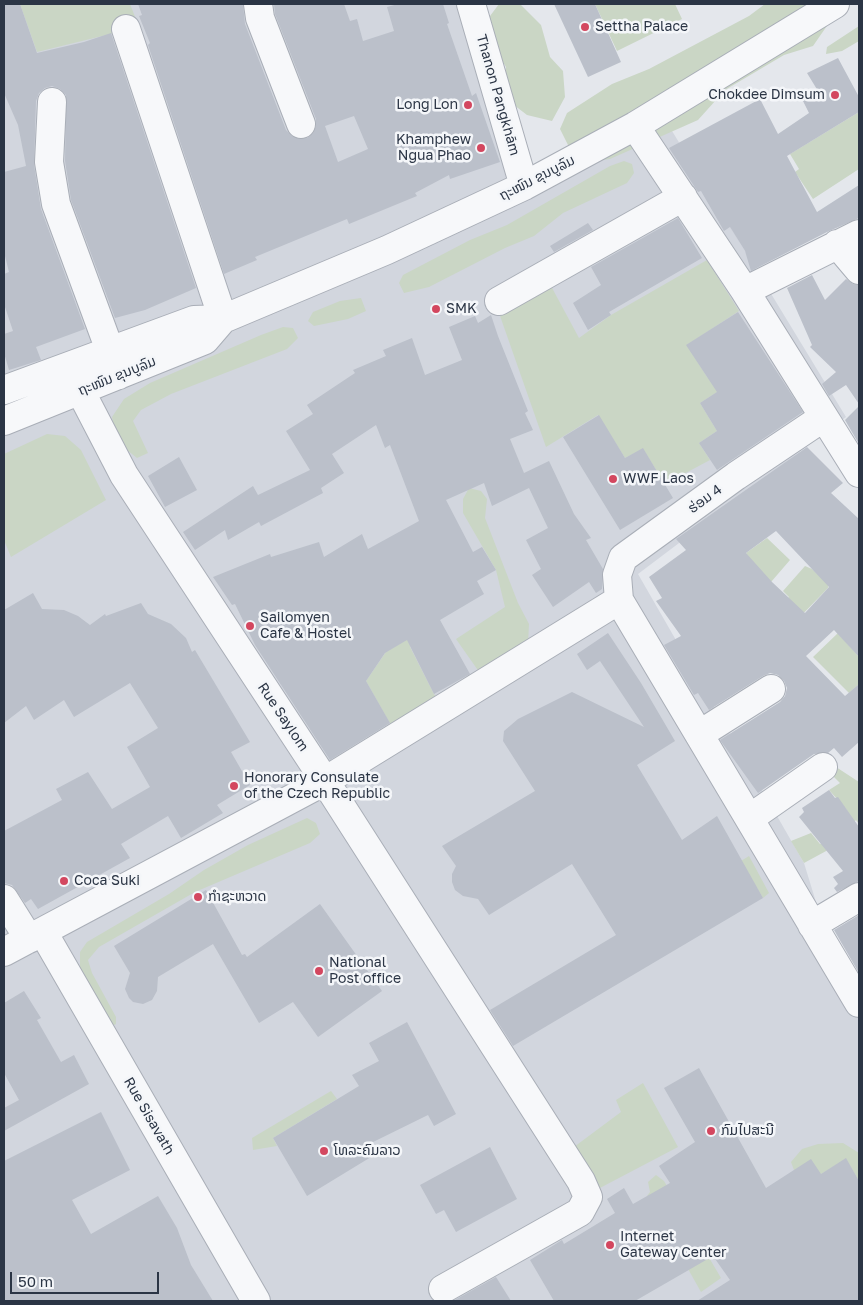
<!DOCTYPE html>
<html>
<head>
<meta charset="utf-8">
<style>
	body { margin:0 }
	#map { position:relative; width:863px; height:1305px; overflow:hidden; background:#e4e7ec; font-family:"Golos Text",sans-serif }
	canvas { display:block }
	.frame { position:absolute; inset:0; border:5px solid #2b3545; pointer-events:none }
	.scale { position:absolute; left:10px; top:1272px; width:149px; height:22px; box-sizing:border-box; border:2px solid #2b3545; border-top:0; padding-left:6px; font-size:15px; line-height:18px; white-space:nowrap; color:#2b3545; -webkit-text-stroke:4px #f4f6f9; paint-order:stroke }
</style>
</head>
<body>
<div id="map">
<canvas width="863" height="1305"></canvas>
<div class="frame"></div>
<div class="scale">50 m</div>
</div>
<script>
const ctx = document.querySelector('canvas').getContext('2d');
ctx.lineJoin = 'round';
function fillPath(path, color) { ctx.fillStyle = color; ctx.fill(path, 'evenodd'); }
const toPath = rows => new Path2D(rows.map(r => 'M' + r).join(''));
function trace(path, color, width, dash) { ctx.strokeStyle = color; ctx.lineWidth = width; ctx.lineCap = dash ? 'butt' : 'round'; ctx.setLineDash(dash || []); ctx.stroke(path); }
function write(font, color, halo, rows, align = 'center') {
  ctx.font = font + ' "Golos Text","Noto Sans Lao",sans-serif'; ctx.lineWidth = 5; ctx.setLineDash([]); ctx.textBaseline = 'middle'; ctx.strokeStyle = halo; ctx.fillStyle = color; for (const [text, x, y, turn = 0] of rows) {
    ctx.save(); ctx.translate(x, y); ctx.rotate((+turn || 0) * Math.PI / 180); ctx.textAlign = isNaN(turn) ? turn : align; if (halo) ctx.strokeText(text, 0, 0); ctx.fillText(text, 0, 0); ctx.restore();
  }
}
const built = toPath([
	[4,4,456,4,509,177,669,126,846,417,638,574,804,863,832,954,859,995,859,1201,707,1301,4,1301]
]);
const green = toPath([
	[20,4,130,4,139,27,37,52],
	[499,4,520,4,541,25,550,57,563,71,565,97,552,121,527,115,514,105,502,85,506,67,491,43,490,16],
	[595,4,675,4,682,19,617,51],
	[765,4,832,4,831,20,813,46,784,55,725,90,698,120,610,159,583,163,568,145,560,129,567,113,612,84,649,69,749,16],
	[859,26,859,41,842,51,826,54,827,47],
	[859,112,859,169,813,199,795,172,799,169,790,154],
	[624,161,632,164,634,173,627,183,563,213,534,236,505,248,429,287,404,293,399,283,403,275,470,240,507,225,610,166],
	[707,260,739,311,687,345,707,377,722,389,700,403,717,431,699,443,710,460,665,484,643,449,625,458,598,415,546,447,499,313,551,286,579,338,611,315],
	[361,298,366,311,348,319,314,326,308,321,313,312,340,301],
	[283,327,293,328,298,338,287,349,171,394,141,410,133,421,148,453,137,458,117,442,112,417,124,399,150,383,261,335],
	[47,434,65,436,81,450,106,500,11,557,4,540,4,454],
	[469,488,481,491,487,499,485,518,518,603,529,624,528,644,482,676,456,639,505,607,496,570,463,513,463,499],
	[767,538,790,560,765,589,746,553],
	[805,566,812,569,829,584,828,588,794,623,780,606,789,597,783,591],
	[418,633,410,647,434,694,439,701,392,727,366,681,386,652],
	[838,633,859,657,859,684,849,693,813,657],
	[836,767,859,782,859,824,856,820,853,823,846,809,829,790,840,783,830,773],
	[307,818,316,823,320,834,310,843,195,892,99,947,88,960,92,973,116,1017,116,1024,107,1029,80,975,80,952,87,942,169,894,204,870,248,845],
	[811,833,820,844,825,842,828,850,804,863,791,841],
	[749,856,769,893,763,898,741,861],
	[643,1083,678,1147,598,1189,574,1147,621,1112,616,1100],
	[331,1091,337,1099,273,1138,277,1146,253,1150,252,1138],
	[843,1143,859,1153,859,1181,846,1159,821,1174,794,1170,791,1162,802,1149,818,1144],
	[656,1175,664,1181,721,1278,701,1292,647,1196,650,1192,648,1182]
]);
const building = toPath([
	[4,4,20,4,37,53,84,42,111,33,196,288,145,310,115,318,71,200,65,161,66,95,60,89,52,86,45,88,39,93,36,101,34,165,41,209,85,329,36,347,41,360,9,370,4,353,4,334,13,331,4,304,4,274,9,272,4,252,4,172,26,166,18,125,4,93],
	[138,4,243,4,245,24,286,130,292,136,299,139,307,138,313,133,316,126,316,119,275,14,274,4,344,4,350,21,357,19,363,41,394,31,387,7,398,4,443,4,449,23,447,24,472,96,476,93,500,162,450,179,449,175,415,193,417,196,349,224,347,219,255,257,257,260,224,274,148,45,150,43,139,16,142,15],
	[354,116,368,149,338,162,325,126],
	[554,4,595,4,621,62,588,77],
	[838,58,859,97,859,112,787,156,817,212,859,185,859,218,827,232,751,271,745,251,730,227,724,231,701,191,698,192,669,148,760,99,778,134,809,113,803,101,818,91,807,73],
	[678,218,702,258,609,312,611,315,588,330,573,303,601,285,591,267],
	[588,223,593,230,554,252,550,246],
	[812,275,825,300,846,279,853,284,859,285,859,404,846,385,829,396,822,384,836,372,810,347,812,345,787,288],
	[738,312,803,412,717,470,699,443,717,431,700,403,717,392,686,345],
	[491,315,498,336,528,411,525,413,533,430,510,439,524,473,549,461,574,514,591,538,586,540,603,569,602,589,596,593,589,582,553,607,532,575,541,569,526,540,548,528,529,488,492,506,484,483,446,500,473,552,482,547,496,570,477,581,484,594,440,620,470,674,434,694,407,640,385,653,366,681,390,723,330,760,255,645,235,604,232,605,213,577,270,554,271,557,319,542,324,557,362,534,368,549,419,521,390,445,385,448,376,425,332,454,344,473,321,488,323,493,261,526,259,522,228,540,225,530,195,550,183,532,253,486,258,495,310,470,286,431,313,414,307,405,355,373,353,370,386,356,383,350,412,338,425,375,462,360,449,327,475,316,478,323],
	[859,406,859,444,845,420],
	[599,415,625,458,643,448,673,498,620,530,563,437],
	[807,447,843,483,831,493,859,519,859,657,834,630,806,656,845,696,859,684,859,742,842,757,834,748,828,753,814,754,758,793,720,740,780,702,785,696,787,688,784,681,778,675,770,673,763,676,709,710,698,693,694,695,664,645,681,636,656,601,662,598,649,577,686,550,676,539],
	[776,531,829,587,805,613,772,582,746,553],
	[179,457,197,490,165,507,148,476],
	[33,593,42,609,64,610,78,616,90,625,105,614,106,616,141,603,148,614,171,624,186,638,192,652,195,650,250,742,231,752,250,785,217,805,223,813,181,838,168,816,121,844,130,858,38,909,31,899,25,903,12,885,4,883,4,831,62,800,56,789,88,772,112,809,150,787,127,747,158,728,130,683,74,717,64,700,34,720,26,706,4,723,4,610],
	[608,633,641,683,675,741,637,765,682,840,717,816,763,898,513,1046,490,1010,616,935,572,864,489,915,478,899,463,896,455,890,452,882,452,874,456,866,442,846,535,791,503,741,504,731,518,719,572,692,644,727,600,661,587,670,577,654],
	[829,790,835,798,838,797,859,827,859,881,837,892,834,888,838,884,833,877,843,871,799,817,804,812,802,808],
	[206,890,242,955,245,954,247,957,320,904,382,991,318,1037,293,1002,259,1023,213,944,158,977,157,991,152,1000,143,1004,133,1002,129,998,125,989,130,973,114,946],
	[859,915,859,973,834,930],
	[24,991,41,1018,37,1020,61,1062,74,1055,89,1084,4,1131,4,1108,19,1100,4,1073,4,1003],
	[407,1022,456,1114,434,1126,428,1115,365,1146,371,1157,307,1196,273,1138,359,1086,352,1075,379,1061,369,1043],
	[699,1068,766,1188,811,1159,821,1174,846,1158,859,1181,859,1301,697,1301,730,1280,713,1256,635,1301,554,1301,530,1260,562,1240,564,1244,615,1213,607,1199,624,1188,633,1204,670,1183,659,1166,695,1142,664,1088],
	[101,1112,130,1170,72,1200,91,1234,158,1196,177,1228,191,1265,213,1301,4,1301,4,1161],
	[490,1147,517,1199,456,1232,444,1210,436,1214,420,1185],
	[496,1277,511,1301,453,1301]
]);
const minor = toPath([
	[258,4,260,18,301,124],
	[471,4,524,186],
	[126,29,223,319],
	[52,102,49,162,56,204,119,375],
	[635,126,745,291,859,473],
	[837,244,859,270],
	[745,291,859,234],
	[499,301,683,197],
	[68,367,124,475,325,781,581,1181,588,1197,580,1212,443,1289],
	[4,390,194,320,223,319,387,250,524,186,635,126,835,4],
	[824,417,736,476,623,558,617,575,619,600,859,1003],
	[4,421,205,340,223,319],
	[700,734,771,689],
	[750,818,823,767],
	[4,899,29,939],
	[812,925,859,897],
	[43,932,256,1301],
	[4,952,325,781,619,600]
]);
const markers = [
	[585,27,5,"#d3475f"],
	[835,95,5,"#d3475f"],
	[468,105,5,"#d3475f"],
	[481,148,5,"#d3475f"],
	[436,309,5,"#d3475f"],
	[613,479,5,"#d3475f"],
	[250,626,5,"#d3475f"],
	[234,786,5,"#d3475f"],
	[64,881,5,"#d3475f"],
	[198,897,5,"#d3475f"],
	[319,971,5,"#d3475f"],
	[711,1131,5,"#d3475f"],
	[324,1151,5,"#d3475f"],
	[610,1245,5,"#d3475f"]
];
const poiNames = [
	["Settha Palace",595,27],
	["Chokdee Dimsum",825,95,"right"],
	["Long Lon",458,105,"right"],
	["Khamphew",471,140,"right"],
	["Ngua Phao",471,156,"right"],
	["SMK",446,309],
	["WWF Laos",623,479],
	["Sailomyen",260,618],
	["Cafe & Hostel",260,634],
	["Honorary Consulate",244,778],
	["of the Czech Republic",244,794],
	["Coca Suki",74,881],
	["ກໍາຊະຫວາດ",208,897],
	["National",329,963],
	["Post office",329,979],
	["ກົມໄປສະນີ",721,1131],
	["ໂທລະຄົມລາວ",334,1151],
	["Internet",620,1237],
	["Gateway Center",620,1253]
];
const streetNames = [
	["Thanon Pangkhām",498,95,74],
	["ຖະໜົນ ຂຸນບູລົມ",537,178,-27],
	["ຖະໜົນ ຂຸນບູລົມ",117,376,-22],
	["ຮ່ອມ 4",705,499,-36],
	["Rue Saylom",283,717,56],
	["Rue Sisavath",149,1116,60]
];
fillPath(built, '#d2d6de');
fillPath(green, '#cad6c5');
fillPath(building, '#bbc0ca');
trace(minor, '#a9aeb7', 30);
trace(minor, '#f7f8fa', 28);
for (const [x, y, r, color] of markers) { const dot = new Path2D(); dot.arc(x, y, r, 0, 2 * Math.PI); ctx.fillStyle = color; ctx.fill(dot); trace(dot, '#f4f6f9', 2); }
write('14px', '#2b3545', '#f4f6f9', poiNames, 'left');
write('14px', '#2b3545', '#f4f6f9', streetNames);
</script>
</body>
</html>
